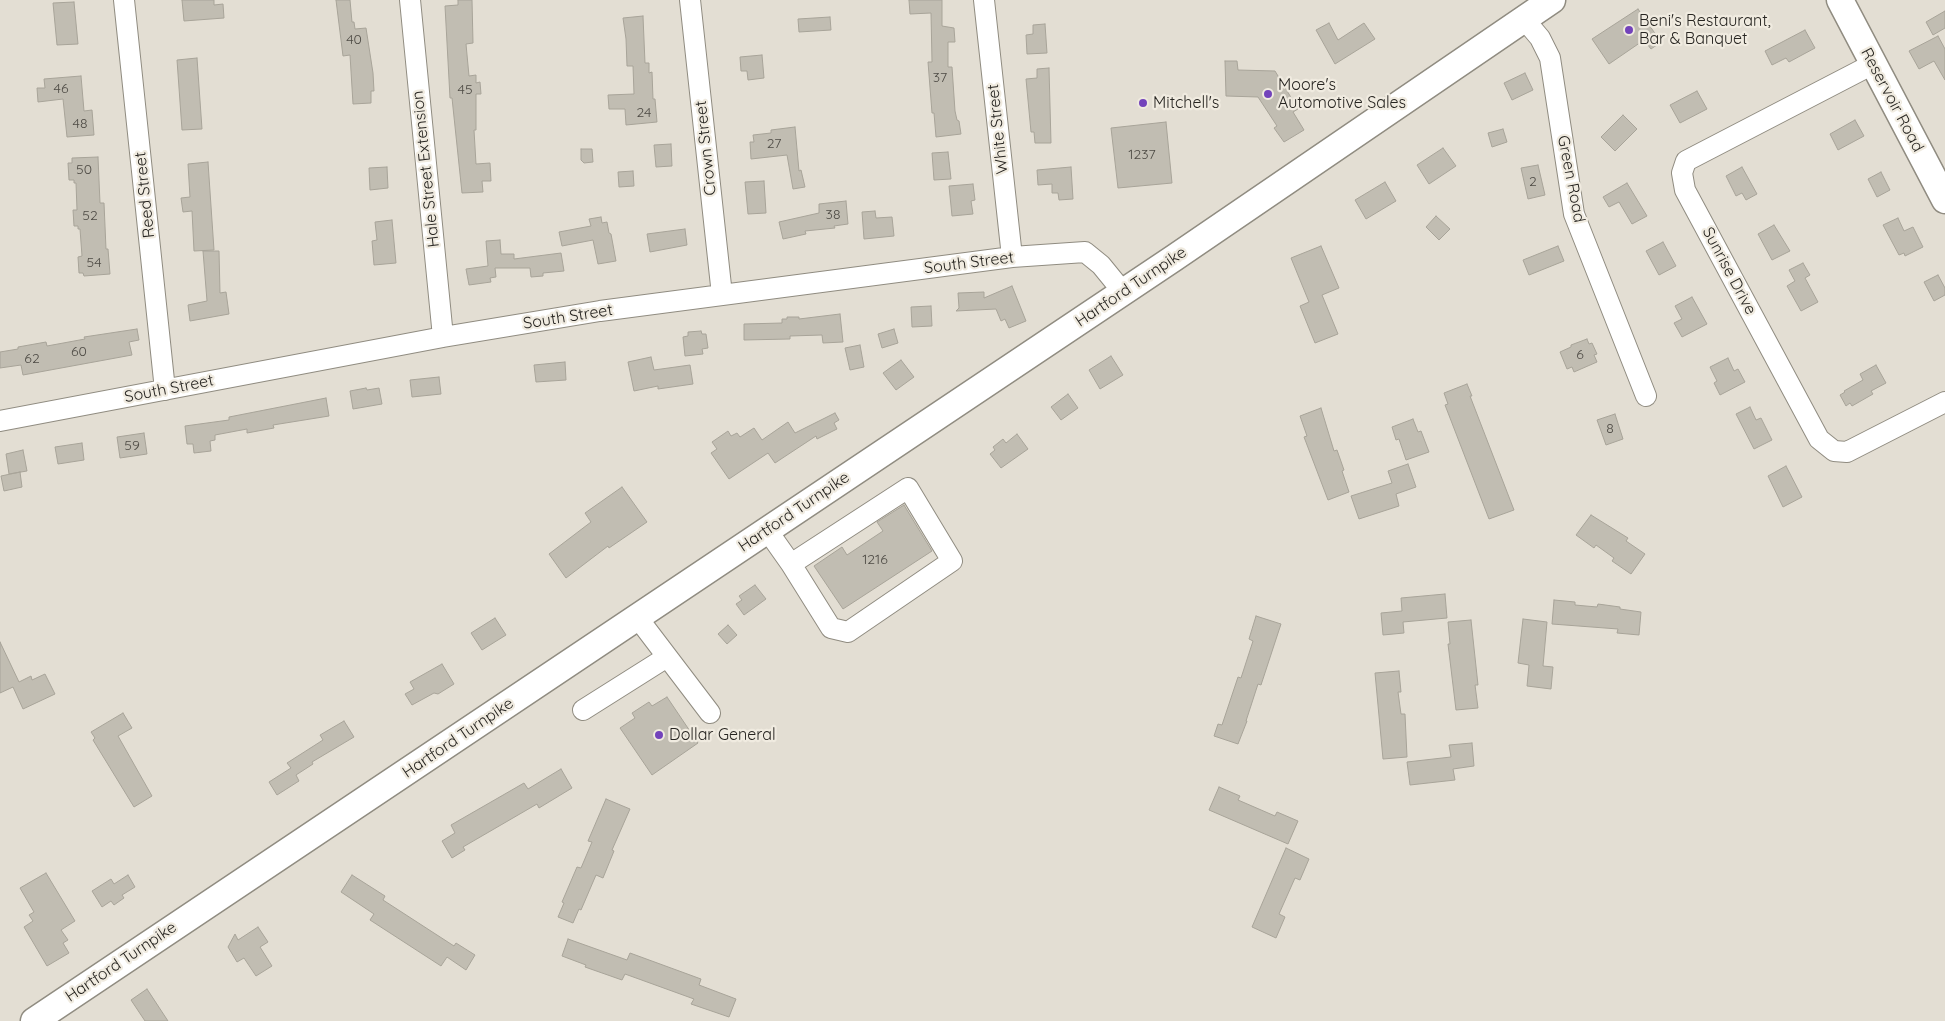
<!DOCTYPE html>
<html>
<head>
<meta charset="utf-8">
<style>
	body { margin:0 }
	canvas { display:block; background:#e3ded3 }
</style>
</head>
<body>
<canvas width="1945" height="1021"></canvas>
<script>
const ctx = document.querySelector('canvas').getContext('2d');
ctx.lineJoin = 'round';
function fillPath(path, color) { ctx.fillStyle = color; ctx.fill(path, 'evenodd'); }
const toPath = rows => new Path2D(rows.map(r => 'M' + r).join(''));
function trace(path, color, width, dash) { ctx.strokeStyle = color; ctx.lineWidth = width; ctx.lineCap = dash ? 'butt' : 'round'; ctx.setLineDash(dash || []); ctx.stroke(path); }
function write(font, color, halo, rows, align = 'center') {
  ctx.font = font + ' Quicksand,sans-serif'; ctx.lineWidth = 4.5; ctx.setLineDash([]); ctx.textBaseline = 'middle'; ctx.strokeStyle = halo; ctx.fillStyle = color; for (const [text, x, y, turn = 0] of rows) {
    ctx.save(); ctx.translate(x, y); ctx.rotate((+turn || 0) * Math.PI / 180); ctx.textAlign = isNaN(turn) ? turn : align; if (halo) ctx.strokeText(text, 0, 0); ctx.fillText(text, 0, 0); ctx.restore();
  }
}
const building = toPath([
	[182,0,214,0,214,5,223,4,224,18,184,21,182,0],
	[336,0,350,0,352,22,354,22,355,29,366,28,373,73,374,91,371,91,371,103,353,104,350,55,343,56,336,0],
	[458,0,472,0,473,43,466,44,469,76,476,75,476,83,480,82,481,94,476,94,476,130,474,130,476,164,490,163,491,181,482,181,483,192,462,193,452,98,450,98,445,6,458,5,458,0],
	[909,0,942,0,942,26,954,28,955,42,948,42,948,67,952,67,955,111,957,120,959,121,961,134,936,137,934,113,932,113,928,62,932,62,931,13,910,14,909,0],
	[74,2,78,44,57,45,53,3,74,2],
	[1638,9,1661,42,1651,49,1644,40,1609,64,1592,39,1638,9],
	[1945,11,1945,28,1933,35,1926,22,1945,11],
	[643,16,645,63,649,63,649,73,652,72,653,99,655,99,657,122,626,125,625,109,609,109,608,95,634,94,633,66,627,66,626,39,623,18,643,16],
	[830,17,831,30,799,32,798,19,830,17],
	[1329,23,1338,40,1364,23,1375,39,1335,64,1316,30,1329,23],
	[1045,24,1047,53,1027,54,1026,35,1033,34,1033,25,1045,24],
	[1805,30,1815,48,1789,62,1786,58,1772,65,1765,51,1805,30],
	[1938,36,1945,49,1945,80,1934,61,1919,69,1909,51,1938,36],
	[762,55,764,78,748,80,747,71,741,71,740,57,762,55],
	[197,58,202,129,182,130,177,60,197,58],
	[1225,61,1237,61,1238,70,1275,71,1298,109,1293,112,1304,130,1284,142,1274,128,1277,126,1258,97,1226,96,1225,61],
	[1049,68,1051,143,1035,143,1034,132,1031,132,1026,79,1037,78,1037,69,1049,68],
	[1525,73,1533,90,1512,100,1504,83,1525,73],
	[81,76,84,111,92,110,94,135,67,137,63,99,38,102,37,88,45,88,44,79,81,76],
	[1697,91,1707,109,1680,123,1670,105,1697,91],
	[1623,115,1637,129,1615,151,1601,137,1623,115],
	[1855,120,1864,136,1838,150,1830,134,1855,120],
	[1166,122,1172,183,1118,188,1111,128,1166,122],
	[795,127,799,171,801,170,805,187,793,189,787,155,751,159,750,142,754,142,753,135,771,133,771,130,795,127],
	[1503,129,1507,142,1492,147,1488,133,1503,129],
	[671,144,672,166,656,167,654,145,671,144],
	[1443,148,1456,166,1429,184,1417,165,1443,148],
	[581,149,592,149,593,162,584,163,581,160,581,149],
	[948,152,951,179,934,180,932,153,948,152],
	[98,157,100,203,104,203,106,249,108,249,110,274,84,276,83,273,79,273,78,257,82,256,80,229,78,229,78,226,74,226,73,210,77,210,76,183,74,183,74,180,69,180,68,163,72,163,72,158,98,157],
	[208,162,214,250,194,251,192,211,183,212,181,198,190,197,188,164,208,162],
	[1538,165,1545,195,1528,199,1521,168,1538,165],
	[387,167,388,188,370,190,369,168,387,167],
	[1071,167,1073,199,1059,200,1058,193,1052,193,1052,184,1038,185,1037,170,1071,167],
	[1742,167,1757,194,1746,200,1742,193,1736,196,1726,176,1742,167],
	[633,171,634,186,619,187,618,172,633,171],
	[1881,172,1890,190,1877,197,1868,179,1881,172],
	[764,181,766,213,748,214,745,182,764,181],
	[1385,182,1396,201,1366,219,1355,200,1385,182],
	[1627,183,1647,216,1632,224,1619,202,1609,207,1603,197,1627,183],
	[973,184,975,200,971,201,973,214,952,216,949,186,973,184],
	[846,201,848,224,834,226,835,228,805,231,806,234,783,239,779,222,819,213,819,204,846,201],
	[875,211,876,218,892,217,894,236,864,239,862,212,875,211],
	[1436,216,1450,229,1439,240,1426,227,1436,216],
	[601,217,602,223,607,222,609,233,611,234,616,261,598,264,593,240,562,246,559,232,591,226,589,219,601,217],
	[1898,218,1904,231,1913,227,1923,247,1905,256,1904,253,1899,255,1883,225,1898,218],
	[392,220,396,263,374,265,372,241,377,240,375,222,392,220],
	[1774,225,1790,251,1772,260,1758,234,1774,225],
	[685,229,687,245,650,252,647,234,685,229],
	[500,240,501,254,514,254,514,259,561,253,564,271,543,273,543,276,531,277,530,268,495,268,496,277,490,278,491,282,469,285,466,269,488,266,486,241,500,240],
	[1663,242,1676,266,1659,275,1646,251,1663,242],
	[1321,246,1339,288,1322,295,1338,334,1315,343,1300,306,1309,302,1291,258,1321,246],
	[1558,246,1564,261,1529,275,1523,260,1558,246],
	[203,251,219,251,220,293,226,292,229,314,190,321,188,305,207,301,203,251],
	[1803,263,1810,275,1805,278,1818,302,1801,311,1787,286,1795,281,1789,270,1803,263],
	[1938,275,1945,288,1945,295,1934,301,1924,282,1938,275],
	[1012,286,1026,321,1009,328,1005,319,1001,321,996,309,956,311,959,308,958,293,984,292,984,298,1012,286],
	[1692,297,1707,324,1682,337,1674,323,1682,319,1675,306,1692,297],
	[931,306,932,326,912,327,911,307,931,306],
	[840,314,843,342,823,343,822,335,790,336,790,339,744,340,744,324,782,323,782,319,787,319,787,317,799,317,799,319,840,314],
	[137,329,139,340,129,342,132,355,23,375,21,365,0,368,0,352,18,349,18,347,46,342,47,346,85,339,84,337,137,329],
	[894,329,898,343,882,348,878,334,894,329],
	[701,331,702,334,706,334,708,348,702,349,703,354,685,356,683,337,688,336,688,332,701,331],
	[1587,339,1589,344,1592,343,1597,354,1594,355,1597,362,1574,372,1572,367,1567,369,1560,352,1571,347,1571,345,1587,339],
	[860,345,864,367,850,370,845,348,860,345],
	[1111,356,1123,375,1100,389,1089,370,1111,356],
	[651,357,654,370,690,365,693,384,658,389,658,386,634,391,628,362,651,357],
	[1728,358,1734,371,1738,369,1745,382,1720,395,1714,383,1717,381,1710,367,1728,358],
	[901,360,914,377,896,390,883,373,901,360],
	[565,362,566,380,536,382,534,365,565,362],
	[1876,365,1886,383,1871,391,1873,394,1852,406,1850,403,1846,406,1840,395,1845,392,1844,391,1863,380,1860,374,1876,365],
	[439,377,441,394,412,397,410,380,439,377],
	[1467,384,1472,396,1470,396,1514,510,1489,519,1445,405,1448,404,1444,393,1467,384],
	[366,388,367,390,379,388,382,404,353,409,350,391,366,388],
	[1068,394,1078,408,1061,420,1051,407,1068,394],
	[326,398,329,416,273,425,274,428,247,433,247,429,215,435,215,440,210,441,211,451,194,453,193,444,187,444,185,426,229,420,229,417,326,398],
	[1750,407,1756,420,1761,418,1772,440,1754,449,1736,414,1750,407],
	[1321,408,1334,451,1337,450,1344,470,1342,471,1349,492,1328,500,1304,437,1307,436,1300,416,1321,408],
	[835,413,839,420,834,423,837,429,817,439,816,436,775,463,768,453,729,479,711,453,717,449,712,442,728,431,731,436,737,433,740,437,754,428,762,440,788,422,795,433,835,413],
	[1615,414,1623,439,1606,445,1597,420,1615,414],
	[1413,419,1418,432,1421,431,1429,452,1406,460,1399,439,1396,440,1392,427,1413,419],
	[144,433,147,454,120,458,117,437,144,433],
	[1017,434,1028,449,1001,468,990,454,995,450,993,447,1003,439,1006,443,1017,434],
	[82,443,84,460,58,464,55,447,82,443],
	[23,450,27,471,9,474,6,454,23,450],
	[1408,464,1416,487,1396,494,1399,506,1359,519,1351,496,1392,483,1388,471,1408,464],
	[1786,466,1802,497,1783,507,1768,476,1786,466],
	[20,472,22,487,4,491,1,476,20,472],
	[622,487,647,522,609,548,608,546,566,578,549,554,591,522,585,513,622,487],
	[904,505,932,551,843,609,814,566,842,547,847,555,883,531,877,522,904,505],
	[1591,515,1628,538,1626,541,1645,554,1631,574,1612,561,1614,558,1596,545,1594,548,1576,535,1591,515],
	[755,585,766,599,744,615,736,604,742,600,739,596,755,585],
	[1445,594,1447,618,1403,622,1404,633,1383,635,1381,613,1402,611,1401,598,1445,594],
	[1554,600,1575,602,1575,605,1597,607,1598,604,1620,607,1620,609,1641,612,1639,635,1617,633,1618,629,1552,624,1554,600],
	[1256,616,1281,624,1261,685,1258,684,1246,721,1247,721,1238,744,1214,736,1218,724,1222,725,1238,677,1241,678,1253,641,1249,639,1256,616],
	[495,618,506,635,482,650,471,633,495,618],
	[1523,619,1547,622,1543,666,1553,667,1551,689,1527,686,1529,665,1518,663,1523,619],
	[1471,620,1478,685,1475,685,1478,708,1456,710,1448,644,1450,644,1448,622,1471,620],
	[728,625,737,635,727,644,718,634,728,625],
	[0,642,19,682,31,676,32,680,45,674,55,694,23,709,13,687,0,693,0,642],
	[442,664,454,684,438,694,434,693,412,705,405,694,414,689,410,682,442,664],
	[1399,671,1401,692,1398,692,1401,714,1405,714,1407,757,1383,759,1375,673,1399,671],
	[667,697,698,743,652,775,620,728,635,718,632,713,649,702,652,706,667,697],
	[123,713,132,728,118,736,152,796,134,807,93,740,95,738,91,732,123,713],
	[344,721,354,737,312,762,313,764,296,775,299,781,277,795,269,782,291,768,287,763,323,740,320,735,344,721],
	[1472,743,1474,766,1453,769,1455,780,1410,785,1407,762,1451,757,1449,745,1472,743],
	[561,769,572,788,539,808,537,804,463,847,465,850,452,858,442,841,455,833,451,825,524,783,528,789,561,769],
	[1219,787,1240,796,1238,800,1275,816,1277,812,1298,821,1288,844,1209,810,1219,787],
	[606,799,630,809,612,850,614,851,603,878,596,875,581,910,579,909,573,923,558,917,564,903,562,902,577,867,581,868,592,842,588,841,606,799],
	[1286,848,1309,859,1300,880,1295,878,1279,914,1285,917,1276,938,1252,927,1286,848],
	[46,873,75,921,61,930,68,940,63,943,69,953,47,966,24,927,33,921,29,915,34,912,20,888,46,873],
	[128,875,135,887,122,895,124,898,114,905,111,901,102,907,92,891,111,879,114,884,128,875],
	[352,875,385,896,383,900,454,946,456,943,475,955,466,970,447,957,441,966,370,920,374,914,341,892,352,875],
	[258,927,268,942,260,947,272,966,256,976,244,958,237,962,228,947,235,934,238,940,258,927],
	[568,939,627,960,630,953,701,979,699,985,736,999,729,1017,691,1004,694,999,625,974,622,980,585,967,586,965,562,956,568,939],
	[147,989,168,1021,145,1021,131,1000,147,989]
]);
const minor = toPath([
	[124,0,165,390],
	[410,0,443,337],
	[690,0,722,295],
	[984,0,1012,257],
	[1524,19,1540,38,1550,58,1574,214,1646,396],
	[1873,64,1686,161,1682,173,1685,190,1819,439,1834,451,1847,452,1945,402],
	[0,421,443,337,600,311,1012,257,1085,252,1101,265,1123,292],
	[767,530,791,564,831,628,848,632,952,561,908,488,791,564],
	[637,617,710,713],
	[583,710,667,657]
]);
const major = toPath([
	[1840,0,1945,200],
	[34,1021,1174,258,1552,0]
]);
const markers = [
	[1629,30,5,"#7343bb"],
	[1268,94,5,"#7343bb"],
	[1143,103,5,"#7343bb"],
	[659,735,5,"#7343bb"]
];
const numberNames = [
	["40",354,40],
	["37",940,78],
	["46",61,89],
	["45",465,90],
	["24",644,113],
	["48",80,124],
	["27",774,144],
	["1237",1142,155],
	["50",84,170],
	["2",1533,182],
	["38",833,215],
	["52",90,216],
	["54",94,263],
	["60",79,352],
	["6",1580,355],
	["62",32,359],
	["8",1610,429],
	["59",132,446],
	["1216",875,560]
];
const poiNames = [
	["Beni's Restaurant,",1639,21],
	["Bar & Banquet",1639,39],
	["Moore's",1278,85],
	["Automotive Sales",1278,103],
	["Mitchell's",1153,103],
	["Dollar General",669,735]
];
const streetNames = [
	["Reservoir Road",1892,100,62],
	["White Street",998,129,-96],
	["Crown Street",706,148,-96],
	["Hale Street Extension",426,169,-96],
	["Green Road",1571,179,79],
	["Reed Street",145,195,-96],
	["South Street",969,263,-7],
	["Sunrise Drive",1729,271,62],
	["Hartford Turnpike",1131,287,-34],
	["South Street",568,317,-9],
	["South Street",169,389,-11],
	["Hartford Turnpike",794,512,-34],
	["Hartford Turnpike",458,738,-34],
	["Hartford Turnpike",121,962,-34]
];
fillPath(building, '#c1bdb2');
trace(building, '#a8a499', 1);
trace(minor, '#908c81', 22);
trace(major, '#908c81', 29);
trace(minor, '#fff', 20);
trace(major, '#fff', 26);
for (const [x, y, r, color] of markers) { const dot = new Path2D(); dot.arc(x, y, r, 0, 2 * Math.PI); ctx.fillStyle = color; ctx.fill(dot); trace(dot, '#f0ebe0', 2); }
write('14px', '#4e4b45', null, numberNames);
write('16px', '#272521', '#f0ebe0', poiNames, 'left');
write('16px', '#272521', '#f0ebe0', streetNames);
</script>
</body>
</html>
